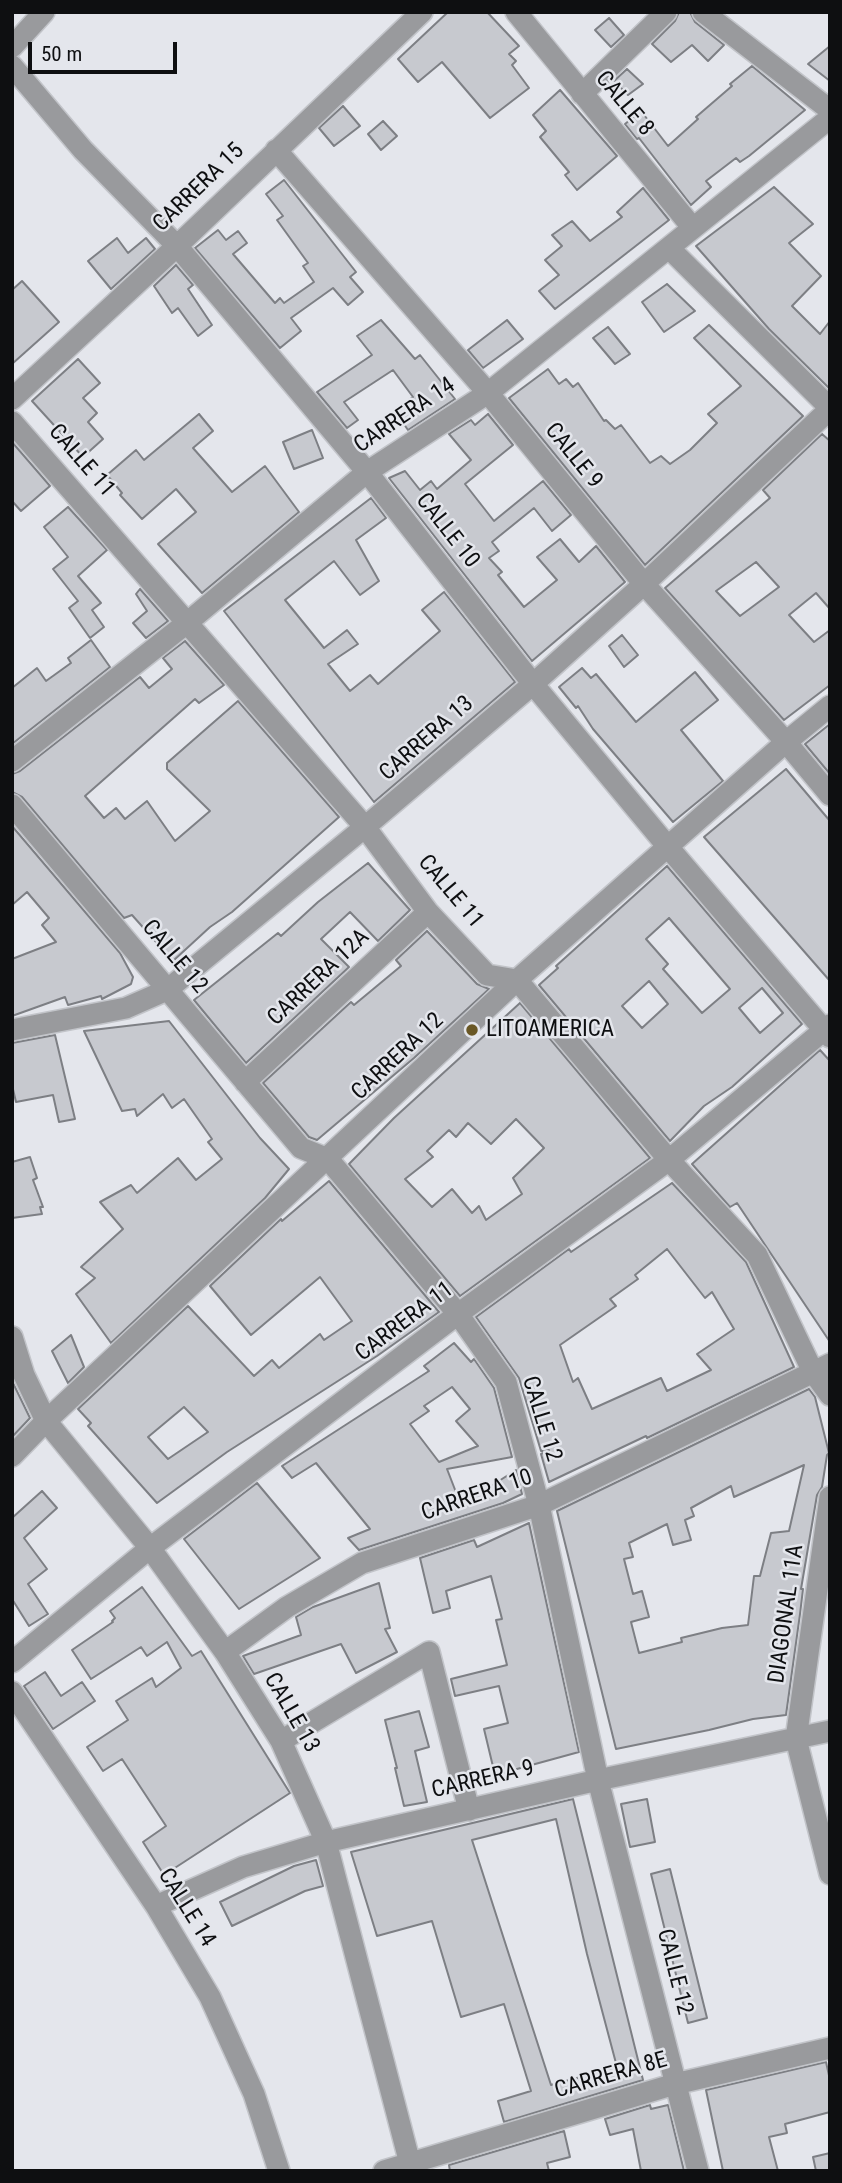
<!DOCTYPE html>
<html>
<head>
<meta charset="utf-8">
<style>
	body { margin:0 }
	#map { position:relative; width:842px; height:2183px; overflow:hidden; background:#e4e6ec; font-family:"Roboto Condensed",sans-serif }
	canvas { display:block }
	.frame { position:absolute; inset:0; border:14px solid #0e0f11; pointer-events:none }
	.scale { position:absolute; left:28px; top:42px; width:149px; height:32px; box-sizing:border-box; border:4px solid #0e0f11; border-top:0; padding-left:9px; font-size:21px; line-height:24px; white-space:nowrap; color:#0e0f11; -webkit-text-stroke:5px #e4e6ec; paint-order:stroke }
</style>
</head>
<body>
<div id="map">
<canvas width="842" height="2183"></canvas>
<div class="frame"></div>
<div class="scale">50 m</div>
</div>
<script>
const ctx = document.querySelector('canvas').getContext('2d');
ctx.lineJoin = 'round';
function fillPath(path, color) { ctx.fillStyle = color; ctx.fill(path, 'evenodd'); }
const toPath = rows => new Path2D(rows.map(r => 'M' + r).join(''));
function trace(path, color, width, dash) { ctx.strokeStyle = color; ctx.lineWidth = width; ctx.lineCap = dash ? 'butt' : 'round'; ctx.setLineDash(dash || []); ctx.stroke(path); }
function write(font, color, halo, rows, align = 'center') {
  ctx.font = font + ' "Roboto Condensed",sans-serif'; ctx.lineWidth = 5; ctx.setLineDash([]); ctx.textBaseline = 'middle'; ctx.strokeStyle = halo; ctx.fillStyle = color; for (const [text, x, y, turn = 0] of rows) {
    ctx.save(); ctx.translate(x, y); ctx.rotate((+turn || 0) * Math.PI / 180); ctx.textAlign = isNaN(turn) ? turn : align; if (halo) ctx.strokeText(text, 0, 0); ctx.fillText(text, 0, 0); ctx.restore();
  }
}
const building = toPath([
	[448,12,487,12,519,46,509,54,516,61,512,65,529,88,490,118,442,62,418,82,398,59,448,12],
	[679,12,690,12,695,22,724,45,708,61,692,45,671,62,652,44,675,21,679,12],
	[609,18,624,35,611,47,595,30,609,18],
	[830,46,830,81,808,64,830,46],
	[752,66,805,110,749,156,740,162,736,158,706,181,711,187,691,205,639,138,637,139,625,124,641,111,668,146,698,119,696,117,732,86,730,84,752,66],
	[627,69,643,84,628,95,614,81,627,69],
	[560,90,617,156,577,190,565,175,569,172,540,137,546,131,533,115,560,90],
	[343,106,360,126,334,146,319,128,343,106],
	[383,121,397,136,381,150,368,134,383,121],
	[284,180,356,272,350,277,363,292,348,305,333,288,291,318,301,331,280,348,195,248,218,230,226,240,238,231,247,243,233,254,275,303,280,298,284,303,314,282,303,266,308,263,277,220,283,216,266,194,284,180],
	[774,187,813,224,789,243,821,276,792,306,820,334,830,321,830,389,769,329,696,246,774,187],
	[643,188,669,220,555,309,539,291,559,275,545,260,562,246,552,235,572,221,590,241,622,217,617,212,643,188],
	[117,238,128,253,146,238,155,249,111,289,88,261,117,238],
	[176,265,193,285,188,289,212,325,198,336,178,308,172,313,154,286,176,265],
	[22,281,59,322,12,364,12,290,22,281],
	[667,284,695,311,664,332,642,302,667,284],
	[381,320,415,359,420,355,455,399,408,430,394,410,413,397,393,370,344,402,358,420,347,428,317,392,372,355,357,336,381,320],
	[507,320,523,339,483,368,468,350,507,320],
	[709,325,803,416,645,565,509,398,548,369,559,384,566,379,573,387,578,383,604,421,606,420,615,429,621,425,650,463,661,456,670,464,690,450,717,423,708,414,741,386,694,338,709,325],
	[608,327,630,354,615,364,593,338,608,327],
	[78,359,100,383,83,398,97,413,88,422,103,439,83,457,32,401,78,359],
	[199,414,213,431,193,448,232,492,265,466,299,512,202,593,158,544,196,512,176,489,142,519,120,495,122,493,107,475,136,450,144,460,199,414],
	[488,414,513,445,465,484,494,521,543,481,571,515,552,531,534,508,492,542,499,551,489,558,502,572,498,575,524,607,557,580,537,557,560,539,579,562,596,546,625,582,532,661,389,478,405,471,420,490,431,481,437,489,471,460,449,434,471,420,475,425,488,414],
	[312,430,323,458,294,469,283,442,312,430],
	[822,434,830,441,830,609,816,593,789,615,814,642,830,630,830,685,784,720,665,588,770,498,763,490,822,434],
	[756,562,779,587,740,616,716,591,756,562],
	[12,442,50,486,21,511,12,501,12,442],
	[371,498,386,518,356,540,379,581,360,595,334,561,285,600,324,648,347,630,358,644,328,664,350,691,370,675,378,684,440,631,422,610,444,592,515,682,374,802,224,611,371,498],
	[68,507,107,550,78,576,101,603,92,610,104,627,90,638,69,608,78,601,53,569,68,557,44,527,68,507],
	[140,589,168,621,146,638,133,623,147,611,136,594,140,589],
	[622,635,638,655,624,667,609,646,622,635],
	[91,640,110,667,12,744,12,688,37,668,46,681,71,663,68,658,91,640],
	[185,641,224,685,199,703,195,699,85,796,104,818,116,808,125,819,147,801,175,841,210,811,167,769,167,763,238,701,339,817,232,912,210,927,173,961,132,915,124,918,22,797,12,792,12,774,20,771,140,677,149,688,172,669,163,658,185,641],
	[582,668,591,678,596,674,636,722,695,672,718,700,681,730,723,781,673,822,593,729,578,706,576,708,559,687,582,668],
	[830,724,830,774,805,744,830,724],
	[786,769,830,821,830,981,704,837,786,769],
	[12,826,120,953,133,977,131,984,102,999,101,996,68,1005,65,997,12,1016,12,959,56,942,42,925,49,918,27,892,12,905,12,826],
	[368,863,410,910,378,941,350,912,321,939,349,967,246,1063,194,1000,278,933,281,936,318,902,368,863],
	[667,866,802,1024,732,1087,704,1106,670,1141,539,985,558,968,556,966,667,866],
	[669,918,730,989,702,1013,663,969,668,964,646,939,669,918],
	[649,981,668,1004,642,1028,622,1006,649,981],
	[762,988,783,1013,760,1033,739,1008,762,988],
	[427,931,477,984,489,989,414,1058,317,1140,309,1137,263,1083,351,1002,354,1005,401,966,396,960,427,931],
	[520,1003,650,1158,460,1296,349,1164,394,1118,520,1003],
	[516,1119,544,1148,513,1178,522,1194,486,1220,479,1206,472,1213,452,1189,432,1207,405,1179,433,1157,427,1151,449,1130,456,1137,468,1123,491,1144,516,1119],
	[169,1021,260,1138,289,1169,265,1198,111,1343,76,1294,95,1278,81,1267,123,1229,100,1202,131,1185,137,1193,178,1158,196,1180,222,1159,208,1142,212,1139,184,1099,172,1108,163,1094,137,1116,135,1109,122,1111,84,1031,169,1021],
	[55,1035,75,1119,59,1122,53,1095,16,1102,12,1085,12,1043,55,1035],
	[820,1050,830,1061,830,1342,737,1203,730,1207,692,1164,820,1050],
	[30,1157,37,1178,33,1180,43,1207,40,1207,42,1214,12,1218,12,1162,30,1157],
	[329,1181,439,1312,377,1356,227,1452,157,1503,88,1426,91,1423,78,1409,188,1306,254,1376,272,1360,279,1368,320,1334,324,1340,352,1321,320,1277,251,1335,210,1286,281,1219,282,1221,329,1181],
	[184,1407,208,1432,168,1459,148,1437,184,1407],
	[672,1183,746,1262,794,1367,647,1438,646,1436,549,1482,541,1454,549,1450,541,1451,519,1378,476,1317,569,1249,571,1252,672,1183],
	[667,1249,705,1298,712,1292,734,1329,697,1354,711,1370,667,1391,661,1378,592,1409,578,1378,573,1382,560,1345,616,1306,610,1299,638,1279,635,1275,667,1249],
	[71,1335,84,1367,68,1383,52,1351,71,1335],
	[454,1343,471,1362,474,1359,494,1388,512,1457,447,1469,459,1500,477,1495,516,1470,522,1494,503,1503,359,1550,348,1538,370,1529,316,1463,292,1478,282,1466,429,1371,424,1366,454,1343],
	[452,1387,470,1409,456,1421,478,1446,439,1462,410,1424,429,1411,424,1406,452,1387],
	[12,1381,30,1418,12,1437,12,1381],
	[809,1389,815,1397,829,1453,827,1455,822,1487,817,1495,801,1589,803,1589,800,1614,786,1715,753,1719,709,1730,616,1749,557,1511,809,1389],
	[804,1465,789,1531,771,1533,760,1576,754,1576,748,1625,722,1628,681,1638,682,1642,639,1653,631,1622,649,1617,642,1591,633,1594,624,1559,633,1557,629,1543,667,1524,673,1545,691,1540,685,1520,694,1516,691,1508,731,1486,734,1497,804,1465],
	[257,1483,320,1558,239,1609,184,1539,257,1483],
	[42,1491,57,1508,24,1538,47,1569,28,1584,48,1614,29,1626,12,1599,12,1518,42,1491],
	[529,1523,579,1752,495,1775,484,1729,508,1723,499,1686,455,1696,451,1679,507,1665,496,1620,502,1619,491,1576,446,1591,450,1608,433,1613,420,1558,474,1540,477,1547,529,1523],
	[379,1583,390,1628,385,1629,397,1652,356,1673,341,1644,254,1674,243,1656,301,1635,296,1617,313,1607,379,1583],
	[142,1587,192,1656,201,1651,290,1793,164,1875,143,1842,166,1826,122,1759,103,1771,87,1747,128,1720,116,1701,152,1678,156,1687,181,1668,167,1642,147,1656,141,1647,91,1679,72,1650,113,1622,112,1621,115,1618,110,1611,142,1587],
	[45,1672,61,1696,82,1682,95,1701,53,1729,24,1686,45,1672],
	[419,1711,429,1747,415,1751,427,1802,404,1806,395,1768,397,1768,385,1720,419,1711],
	[573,1799,643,2080,504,2122,498,2101,531,2091,504,2004,461,2017,432,1921,377,1936,351,1852,573,1799],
	[556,1819,587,1954,617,2067,551,2085,472,1840,556,1819],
	[647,1799,655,1842,630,1847,621,1804,647,1799],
	[316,1860,323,1886,305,1891,232,1926,220,1902,294,1866,316,1860],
	[670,1869,707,2018,688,2023,651,1874,670,1869],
	[826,2062,830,2080,830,2112,785,2124,787,2133,769,2137,778,2171,723,2171,706,2090,826,2062],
	[650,2105,651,2109,668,2105,684,2171,641,2171,633,2129,610,2135,605,2119,650,2105],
	[564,2131,570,2157,547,2163,549,2171,450,2171,449,2165,564,2131],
	[830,2153,830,2171,816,2171,813,2157,830,2153]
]);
const minor = toPath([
	[516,12,692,227],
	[703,12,830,110],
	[12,47,44,12],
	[12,66,83,150,177,246,367,472,533,684,668,847,830,1037],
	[582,94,666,12],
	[276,150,488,393,644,584,786,742,830,795],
	[669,248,830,408],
	[12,399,177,246,422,12],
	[12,422,365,827,428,912,487,975,517,980,669,1160,757,1255,813,1372,830,1395],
	[12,761,188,622,367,472,488,393,830,118],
	[12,805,301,1148,328,1159,458,1314,506,1382,539,1505,598,1780,698,2171],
	[12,1030,126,1008,167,990,365,827,533,684,644,584,830,409],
	[245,1082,428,912],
	[12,1337,24,1375,46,1421,150,1548,225,1652,281,1741,326,1842,412,2171],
	[12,1456,46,1421,517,980,786,742,830,706],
	[830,1497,796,1739,830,1874],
	[225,1652,287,1607,362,1563,539,1505,830,1364],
	[12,1662,150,1548,458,1314,669,1160,830,1025],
	[12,1692,156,1906,210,1997,254,2094,279,2171],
	[281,1741,429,1652,469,1810],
	[156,1906,243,1867,326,1842,598,1780,830,1731],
	[384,2171,675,2084,830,2048]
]);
const markers = [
	[472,1030,7,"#695725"]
];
const streetNames = [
	["CALLE 8",624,104,50],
	["CARRERA 15",199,188,-44],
	["CARRERA 14",405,416,-34],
	["CALLE 9",573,456,51],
	["CALLE 11",81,461,49],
	["CALLE 10",447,531,52],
	["CARRERA 13",427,739,-41],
	["CALLE 11",450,892,50],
	["CALLE 12",174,957,50],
	["CARRERA 12A",319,978,-43],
	["CARRERA 12",398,1057,-43],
	["CARRERA 11",405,1322,-37],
	["CALLE 12",541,1419,73],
	["CARRERA 10",477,1496,-19],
	["DIAGONAL 11A",787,1614,-82],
	["CALLE 13",291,1713,60],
	["CARRERA 9",483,1780,-13],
	["CALLE 14",186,1908,58],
	["CALLE 12",674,1972,76],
	["CARRERA 8E",611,2076,-16]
];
const poiNames = [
	["LITOAMERICA",486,1030]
];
fillPath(building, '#c7c9cf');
trace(building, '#7d7f84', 2);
trace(minor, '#c2c4c9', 24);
trace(minor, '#999a9d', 21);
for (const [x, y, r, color] of markers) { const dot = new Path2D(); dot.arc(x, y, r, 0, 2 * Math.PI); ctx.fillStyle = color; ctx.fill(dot); trace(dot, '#e4e6ec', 2.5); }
write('23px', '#0e0f11', '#e4e6ec', streetNames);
write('23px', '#0e0f11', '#e4e6ec', poiNames, 'left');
</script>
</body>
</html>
